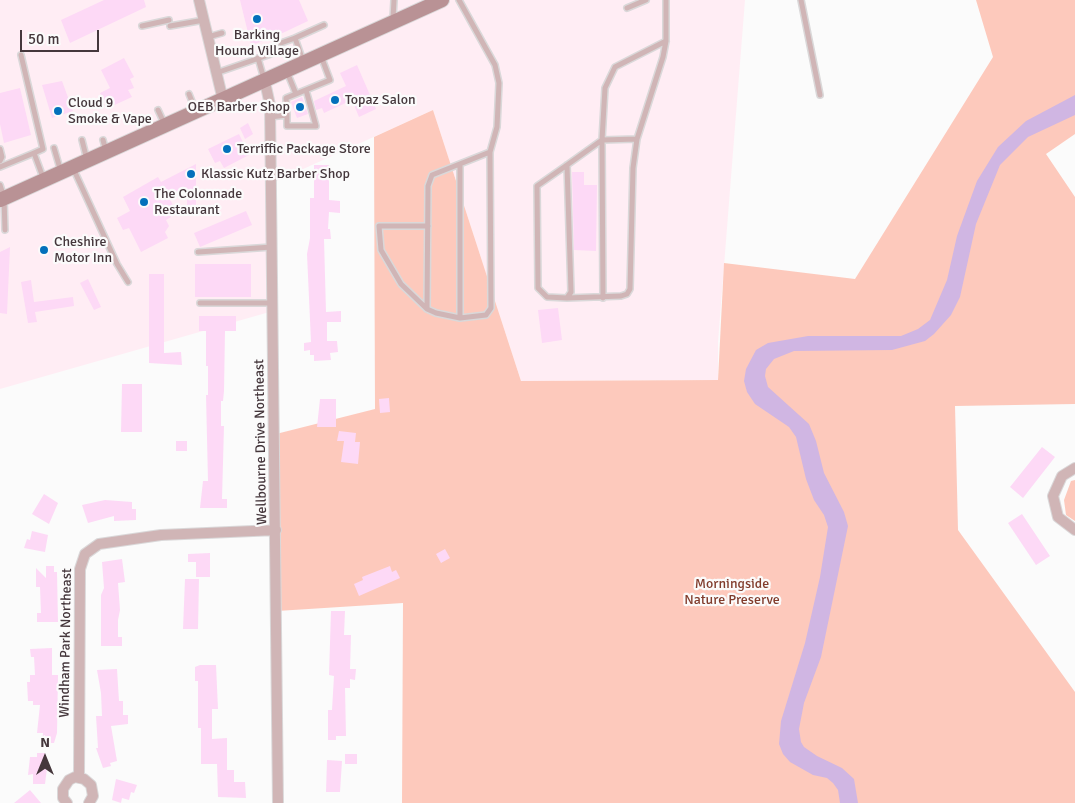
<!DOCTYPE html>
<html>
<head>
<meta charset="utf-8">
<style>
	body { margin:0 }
	#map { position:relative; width:1075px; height:803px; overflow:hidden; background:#fbfbfb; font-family:Signika,sans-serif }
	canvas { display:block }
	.north { position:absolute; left:20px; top:733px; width:50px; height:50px; -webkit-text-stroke:4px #fbfbfb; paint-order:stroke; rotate:0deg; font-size:14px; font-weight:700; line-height:20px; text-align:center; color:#45373c }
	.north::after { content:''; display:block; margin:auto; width:18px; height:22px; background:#45373c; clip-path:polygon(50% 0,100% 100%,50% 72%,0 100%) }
	.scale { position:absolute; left:20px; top:30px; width:79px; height:22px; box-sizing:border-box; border:2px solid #45373c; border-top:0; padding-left:6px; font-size:15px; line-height:18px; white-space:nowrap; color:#45373c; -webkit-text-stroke:4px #fbfbfb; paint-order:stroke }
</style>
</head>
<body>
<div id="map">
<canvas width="1075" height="803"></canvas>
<div class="north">N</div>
<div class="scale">50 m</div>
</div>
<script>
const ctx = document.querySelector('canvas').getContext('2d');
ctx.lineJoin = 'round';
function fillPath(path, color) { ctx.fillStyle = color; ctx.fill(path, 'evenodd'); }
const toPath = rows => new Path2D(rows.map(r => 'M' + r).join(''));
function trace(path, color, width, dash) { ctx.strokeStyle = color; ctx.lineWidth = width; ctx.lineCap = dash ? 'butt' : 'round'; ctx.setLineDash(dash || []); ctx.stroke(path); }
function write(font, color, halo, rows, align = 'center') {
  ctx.font = font + ' Signika,sans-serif'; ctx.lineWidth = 4.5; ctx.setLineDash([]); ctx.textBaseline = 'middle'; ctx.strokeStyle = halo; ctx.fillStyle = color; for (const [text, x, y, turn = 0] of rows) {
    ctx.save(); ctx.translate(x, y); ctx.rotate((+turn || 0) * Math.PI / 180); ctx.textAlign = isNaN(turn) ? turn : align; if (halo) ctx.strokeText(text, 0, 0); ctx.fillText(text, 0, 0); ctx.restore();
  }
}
const built = toPath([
	[0,0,745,0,718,342,718,380,521,381,433,110,268,185,273,311,0,389]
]);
const green = toPath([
	[976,0,1075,0,1075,134,1046,154,1075,197,1075,404,955,406,958,530,1075,692,1075,803,402,803,403,603,277,611,276,434,375,409,374,137,433,110,521,381,718,380,724,263,855,279,993,57],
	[1075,480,1075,521,1066,515,1064,500,1071,481]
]);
const water = toPath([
	[1075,95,1075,115,1028,137,1000,165,976,224,960,297,951,315,934,334,925,341,892,350,794,351,774,359,766,369,765,376,768,387,809,424,816,441,824,473,844,512,848,526,821,657,804,703,799,729,801,742,804,747,817,756,842,768,854,779,858,803,840,803,838,790,833,783,827,778,813,775,790,762,783,754,779,744,781,721,805,643,820,577,828,527,824,515,814,500,806,479,796,437,789,427,755,404,747,392,744,381,746,369,756,350,768,343,808,336,901,336,918,329,930,320,947,280,957,236,977,181,998,147,1026,121]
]);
const building = toPath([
	[104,0,144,0,146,7,70,43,61,20],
	[240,0,299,0,308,21,272,38,251,45],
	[124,58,134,77,130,79,134,88,128,90,132,97,108,108,100,93,110,88,101,70],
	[357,65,376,109,359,117,352,100,324,113,322,108,316,110,314,101,346,86,340,73],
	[62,81,73,111,52,118,42,85],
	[20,88,31,135,4,143,0,124,0,93],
	[302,97,308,114,297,118,291,102],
	[248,123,253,134,245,139,240,128],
	[239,134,249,155,224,168,220,161,215,163,208,149],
	[196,164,196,209,187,210,187,191,166,192,174,207,168,210,171,217,166,220,169,226,165,232,168,238,141,252,129,228,123,230,117,218,130,211,123,197,158,177,161,182],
	[314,165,329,165,329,200,340,201,340,213,329,212,328,229,330,229,331,239,324,239,326,312,341,311,341,322,327,322,327,341,337,341,338,352,330,353,331,360,314,361,314,355,310,355,310,350,304,351,304,343,311,342,307,254,310,238,310,198,314,198],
	[572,172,584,172,584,185,597,185,596,251,574,250],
	[246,211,252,225,200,247,194,233],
	[10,247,7,314,0,313,0,252],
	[195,264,251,264,251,297,195,297],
	[149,274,164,274,164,353,181,352,182,365,149,363],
	[88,279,101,307,94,310,80,283],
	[31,280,34,302,73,297,74,306,35,312,37,322,28,323,21,282],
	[558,308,562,340,542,343,538,310],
	[199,316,236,316,236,331,225,331,224,391,223,401,221,401,221,426,224,426,222,499,227,499,227,508,200,508,203,481,208,481,206,395,208,395,208,366,206,366,206,331,199,331],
	[122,384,142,384,142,432,121,432],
	[389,398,390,412,380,413,379,399],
	[320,399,336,399,336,427,317,427],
	[339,431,356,433,355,442,360,442,358,464,341,462,344,441,337,441],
	[176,441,187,441,187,451,176,451],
	[1042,447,1055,457,1023,498,1010,487],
	[44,494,58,503,49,524,32,514],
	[105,500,132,502,132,509,136,509,136,520,114,521,114,516,88,523,82,505],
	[1022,514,1050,556,1036,565,1008,523],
	[32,531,48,535,45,552,24,548,27,539,30,540],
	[445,549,450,558,441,563,436,554],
	[210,553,210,577,196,577,196,562,188,562,188,554],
	[122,559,125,582,118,583,120,610,118,620,118,637,122,637,122,646,101,646,101,595,104,588,102,562],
	[46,566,54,566,54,572,57,572,58,622,37,622,37,613,41,613,40,587,36,587,36,568,46,578],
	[390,566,392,572,396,570,400,578,359,596,354,584,363,580,362,577],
	[185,579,199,579,198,629,183,629],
	[331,611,345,611,344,635,351,635,350,669,356,669,355,680,350,679,350,688,345,688,346,736,336,736,336,740,328,740,328,710,332,710,334,676,329,675],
	[52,648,52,675,58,675,57,733,54,743,42,743,43,733,37,733,40,705,33,705,33,701,28,701,27,682,30,682,30,675,35,675,34,657,31,657,30,649],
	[200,665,216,665,218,709,212,709,212,739,227,738,227,770,234,770,234,782,245,782,246,798,218,797,217,764,201,764,201,728,198,728,198,681,195,681,195,667],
	[117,669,119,701,123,701,123,715,128,715,128,724,111,726,117,761,110,763,111,766,103,768,96,748,98,748,96,716,102,716,101,693,97,670],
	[37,753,45,753,46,760,48,760,45,784,33,784,33,774,28,775,30,757,37,757],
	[345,754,357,754,357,764,345,764],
	[327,760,342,761,340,792,326,792],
	[116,779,137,785,134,793,131,792,129,800,122,798,121,803,112,800],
	[30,790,41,803,14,803]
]);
const lane = toPath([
	[801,0,820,95],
	[627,8,646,0],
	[393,19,394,0],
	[142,26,169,20],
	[170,26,204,20],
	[208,37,222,33],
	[281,43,295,38],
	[21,55,43,149,34,153],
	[258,58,264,79],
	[303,61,295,38,324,25],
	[287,72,296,94,330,80,321,56],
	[216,73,271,54],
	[189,94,195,109],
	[158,110,164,123],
	[287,115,286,98,296,94],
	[270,117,287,115,287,126,316,126,306,90],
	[82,140,87,160],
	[103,140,106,151],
	[54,148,61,172],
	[0,149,2,157,0,161],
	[460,164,460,318],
	[567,165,571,292,567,298,547,297,538,288,537,186,567,165,602,140,637,139],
	[0,167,34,153,44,180],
	[73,168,117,264,128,282],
	[0,185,4,198,5,230],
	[428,226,379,226,381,250,401,284,427,309,436,313,460,318,486,315,491,308,490,152,497,127,499,83,495,65,459,0],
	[198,252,272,247],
	[567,298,621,296,627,294,630,289,633,168,637,139,663,57,666,41,666,0],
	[603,298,602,140,605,88,615,67,666,41],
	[200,303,272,303],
	[427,309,428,186,432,175,490,152]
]);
const street = toPath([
	[199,0,223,100],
	[265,82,270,105,278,803],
	[1075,468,1062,476,1053,496,1058,517,1075,530],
	[79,778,80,569,85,554,99,544,161,535,276,530],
	[67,803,63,798,63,789,69,780,75,777,84,779,91,785,93,796,89,803]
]);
const secondary = toPath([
	[0,200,442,0]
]);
const markers = [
	[257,19,5,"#0370bb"],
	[335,100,5,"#0370bb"],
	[300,107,5,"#0370bb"],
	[58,111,5,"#0370bb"],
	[227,149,5,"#0370bb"],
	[191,174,5,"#0370bb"],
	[144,202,5,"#0370bb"],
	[44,250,5,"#0370bb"]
];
const poiNames = [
	["Barking",257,35,"center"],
	["Hound Village",257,51,"center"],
	["Topaz Salon",345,100],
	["Cloud 9",68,103],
	["Smoke & Vape",68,119],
	["OEB Barber Shop",290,107,"right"],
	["Terriffic Package Store",237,149],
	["Klassic Kutz Barber Shop",201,174],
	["The Colonnade",154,194],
	["Restaurant",154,210],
	["Cheshire",54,242],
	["Motor Inn",54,258]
];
const streetNames = [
	["Wellbourne Drive Northeast",261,442,-91],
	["Windham Park Northeast",66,643,-89]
];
const parkNames = [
	["Morningside",732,584],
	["Nature Preserve",732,600]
];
fillPath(built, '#ffedf4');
fillPath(green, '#fdc9bc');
fillPath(water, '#d0b6e3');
fillPath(building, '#fdd9f6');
trace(lane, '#dad8d9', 8);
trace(street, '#dad8d9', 12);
trace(secondary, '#dad8d9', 16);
trace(lane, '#d0b5b6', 5);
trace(street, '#d0b5b6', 10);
trace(secondary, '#b99295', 14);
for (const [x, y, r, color] of markers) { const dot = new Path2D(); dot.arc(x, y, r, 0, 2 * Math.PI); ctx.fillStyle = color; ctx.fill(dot); trace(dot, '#fbfbfb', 2); }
write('14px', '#45373c', '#fbfbfb', poiNames, 'left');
write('14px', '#45373c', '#fbfbfb', streetNames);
write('14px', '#813c2c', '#fbfbfb', parkNames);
</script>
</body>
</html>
